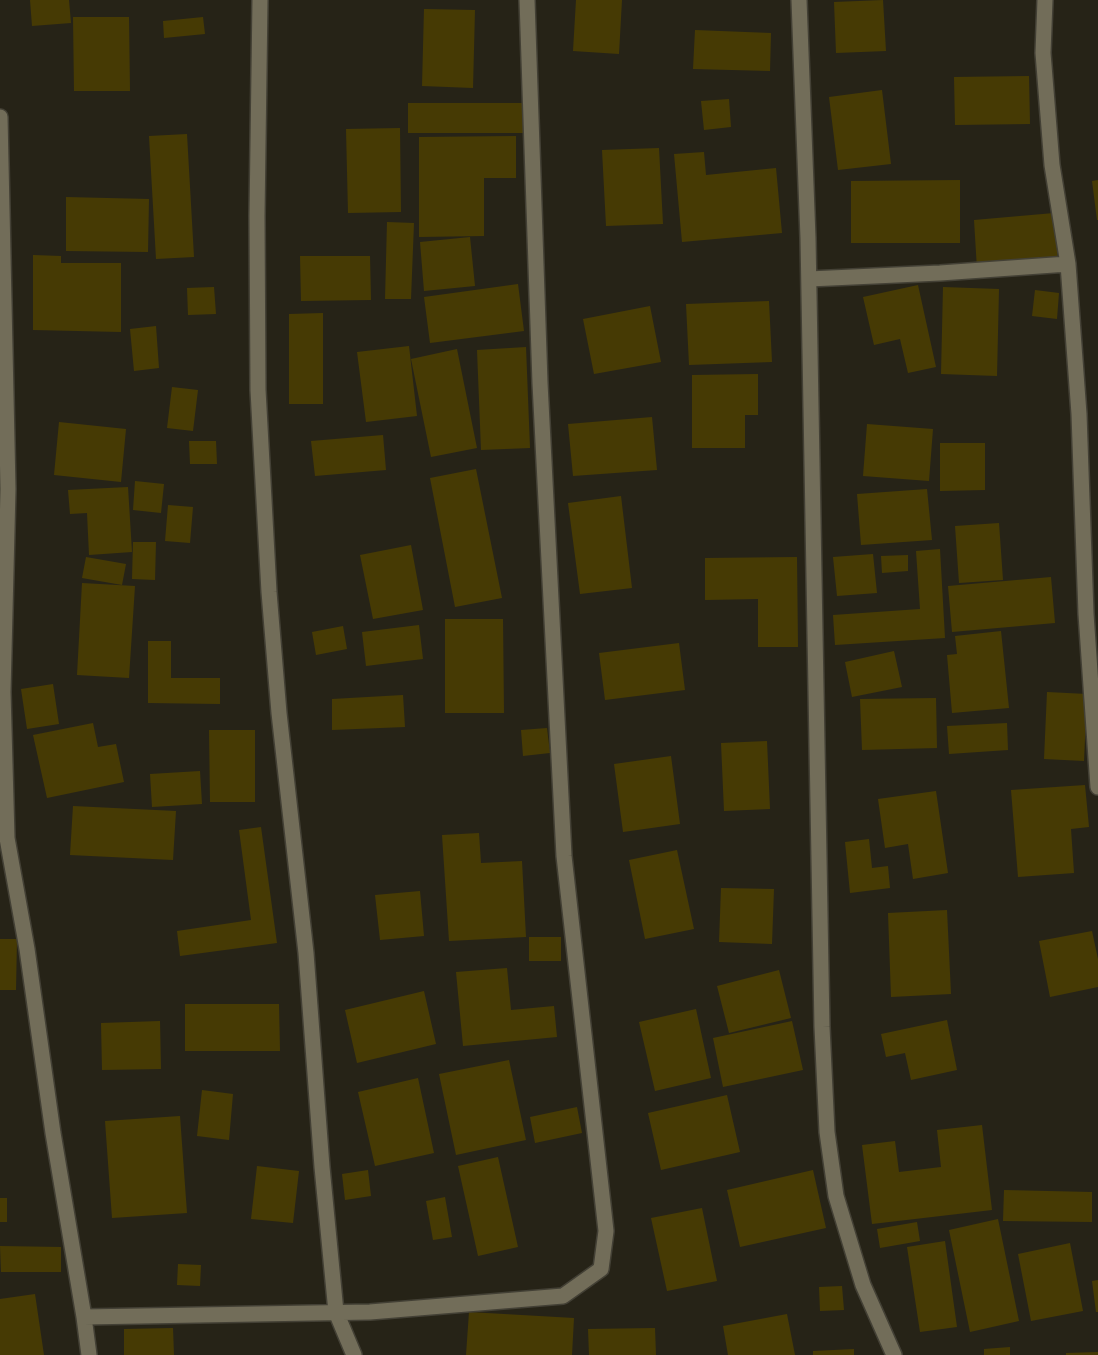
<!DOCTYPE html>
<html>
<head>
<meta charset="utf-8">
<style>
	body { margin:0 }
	canvas { display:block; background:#262317 }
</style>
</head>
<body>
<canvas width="1098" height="1355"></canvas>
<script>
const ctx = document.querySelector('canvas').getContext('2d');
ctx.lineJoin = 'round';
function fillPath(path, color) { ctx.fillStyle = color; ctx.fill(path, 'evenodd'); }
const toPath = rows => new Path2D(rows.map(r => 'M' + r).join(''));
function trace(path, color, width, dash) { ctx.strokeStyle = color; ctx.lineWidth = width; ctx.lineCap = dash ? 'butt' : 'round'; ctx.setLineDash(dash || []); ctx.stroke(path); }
const building = toPath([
	[30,0,69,0,71,23,32,26],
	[576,0,622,0,619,54,573,51],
	[883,0,886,51,836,53,834,2],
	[424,9,475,10,473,88,422,86],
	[73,17,129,17,130,91,74,91],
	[203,17,205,34,164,38,163,21],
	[695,30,771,33,770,71,693,69],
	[1029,76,1030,124,955,125,954,77],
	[882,90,891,164,838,170,829,97],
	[729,99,731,127,704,130,701,101],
	[408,103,523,103,523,133,408,133],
	[400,128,401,212,348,213,346,129],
	[187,134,194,257,156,259,149,136],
	[516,136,516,178,484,178,484,236,419,237,419,137],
	[659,148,663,224,606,226,602,150],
	[704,152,706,175,776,168,782,233,682,242,674,154],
	[960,180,960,243,851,243,851,181],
	[1098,180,1098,220,1097,220,1092,181],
	[66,197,149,199,148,252,66,251],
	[1054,213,1058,263,977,269,974,220],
	[387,222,414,223,411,299,385,299],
	[470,237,475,286,424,291,420,242],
	[33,255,61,256,61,263,121,263,121,332,33,330],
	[300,256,370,256,371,300,301,301],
	[518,284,524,331,430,343,424,297],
	[918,285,936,367,908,373,900,339,874,345,863,297],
	[214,287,216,314,188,315,187,288],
	[943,287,999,289,997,376,941,374],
	[1035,290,1059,293,1057,319,1032,316],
	[769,301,772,362,689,365,686,304],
	[650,306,661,362,594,374,583,319],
	[323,313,323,404,289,404,289,314],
	[156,326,159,368,134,371,130,329],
	[409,346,417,416,366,422,357,352],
	[526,347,530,448,481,450,477,350],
	[457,349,477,448,431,457,411,359],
	[758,374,758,415,745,415,745,448,692,448,692,375],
	[172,387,198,390,193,431,167,428],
	[652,417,657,470,573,476,568,424],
	[59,422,126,429,121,482,54,475],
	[867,424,933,429,929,481,863,476],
	[383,435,386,470,315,476,311,441],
	[189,441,216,441,217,464,190,464],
	[940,443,985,443,985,490,940,491],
	[476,469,502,598,455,607,430,478],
	[135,481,164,484,161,513,133,510],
	[128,487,132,552,89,555,87,513,70,514,68,490],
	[927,489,932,540,861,545,857,494],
	[621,496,632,588,580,594,568,503],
	[168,505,193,507,190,543,165,541],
	[999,523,1003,580,959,583,955,526],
	[133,542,156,542,155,580,132,579],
	[411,545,423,610,373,619,360,555],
	[940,549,945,638,835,645,833,615,920,609,916,551],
	[873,554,877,593,837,596,833,557],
	[908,555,908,571,882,573,881,556],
	[86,557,126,564,122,585,82,578],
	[797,557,798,647,758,647,758,599,705,600,705,558],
	[1051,577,1055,623,952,632,948,586],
	[82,583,135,586,129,678,77,675],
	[445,619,503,619,504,713,445,713],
	[419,625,423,659,366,666,362,632],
	[343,626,347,649,316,655,312,632],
	[1001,631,1009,708,952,713,947,655,957,654,955,636],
	[148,641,171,641,171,678,220,678,220,704,148,703],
	[679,643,685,690,605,700,599,653],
	[894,651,902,687,852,697,845,662],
	[53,684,59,724,27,729,21,689],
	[1047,692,1087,694,1084,761,1044,759],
	[403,695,405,727,332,730,332,699],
	[936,698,937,748,862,750,860,699],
	[93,723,98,747,116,744,124,782,47,798,33,735],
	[1007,723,1008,750,949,754,947,726],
	[547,728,550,753,523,756,521,730],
	[209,730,255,730,255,802,210,802],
	[767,741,770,809,724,811,721,743],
	[671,756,680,824,623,832,614,764],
	[200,771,202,804,152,807,150,774],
	[1085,785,1089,827,1071,829,1074,873,1018,877,1011,790],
	[936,791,948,873,913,879,908,844,885,848,878,799],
	[73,806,176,811,173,860,70,855],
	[261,827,277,943,180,956,177,931,251,920,239,830],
	[479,833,481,863,522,861,526,937,449,941,442,835],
	[869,839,872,868,888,866,890,888,850,893,845,842],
	[677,850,694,929,645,939,629,860],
	[721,888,774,889,772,944,719,942],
	[420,891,424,936,380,940,375,895],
	[947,910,951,994,891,997,888,913],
	[1092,931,1098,959,1098,987,1050,997,1039,941],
	[529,937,561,937,561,961,529,961],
	[0,939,17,939,16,990,0,990],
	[507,968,511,1010,554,1006,557,1037,463,1046,456,972],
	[779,970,791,1018,729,1033,717,986],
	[424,991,436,1044,357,1063,345,1010],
	[185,1004,279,1004,280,1051,185,1051],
	[696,1009,711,1078,655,1091,639,1022],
	[947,1020,957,1070,911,1080,905,1053,886,1057,881,1034],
	[160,1021,161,1069,102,1070,101,1023],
	[792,1021,803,1070,723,1087,713,1038],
	[509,1060,526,1140,456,1155,439,1074],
	[418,1078,434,1153,375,1166,358,1092],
	[202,1090,233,1094,229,1140,197,1136],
	[727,1095,740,1152,661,1170,648,1113],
	[577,1107,582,1133,535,1143,530,1117],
	[180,1116,187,1213,112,1218,105,1121],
	[982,1125,992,1210,872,1224,862,1145,895,1141,899,1172,941,1167,937,1130],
	[498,1157,518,1247,478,1256,458,1166],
	[257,1166,299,1171,293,1223,251,1219],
	[368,1170,371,1196,345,1200,342,1174],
	[813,1170,826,1228,740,1247,727,1190],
	[1004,1190,1092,1192,1092,1222,1003,1221],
	[445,1197,452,1237,433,1240,426,1201],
	[0,1198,7,1198,7,1222,0,1222],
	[702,1208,717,1281,667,1291,651,1218],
	[998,1219,1019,1321,970,1332,949,1230],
	[917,1222,920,1241,880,1248,877,1229],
	[945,1241,957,1327,920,1332,907,1247],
	[1070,1243,1083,1311,1031,1321,1018,1254],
	[0,1246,61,1247,61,1272,1,1272],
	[178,1264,201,1265,200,1286,177,1285],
	[1098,1280,1098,1312,1096,1312,1092,1281],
	[842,1286,844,1310,820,1311,819,1287],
	[35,1294,44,1355,0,1355,0,1299],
	[469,1312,574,1318,572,1355,466,1355],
	[787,1314,795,1355,728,1355,723,1326],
	[173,1328,174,1355,124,1355,124,1329],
	[655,1328,656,1355,589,1355,588,1329],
	[1010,1347,1010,1355,984,1355,984,1349],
	[854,1349,854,1355,813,1355,813,1351],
	[1098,1352,1098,1355,1066,1355,1066,1353]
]);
const minor = toPath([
	[260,0,257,216,258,390,269,592,279,713,306,953,322,1167,336,1312,354,1355],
	[799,0,808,238,822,1027,827,1132,836,1196,863,1285,894,1355],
	[1045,0,1043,53,1052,165,1068,264,1079,414,1086,614,1098,787],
	[0,117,8,489,3,692,7,838,27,949,53,1133,84,1317,89,1355],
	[809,279,940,273,1068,264],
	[84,1317,370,1312,563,1296,601,1269,606,1231,564,856,540,383,527,0]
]);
fillPath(building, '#463a04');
trace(minor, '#434035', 18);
trace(minor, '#726d59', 15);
</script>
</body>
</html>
